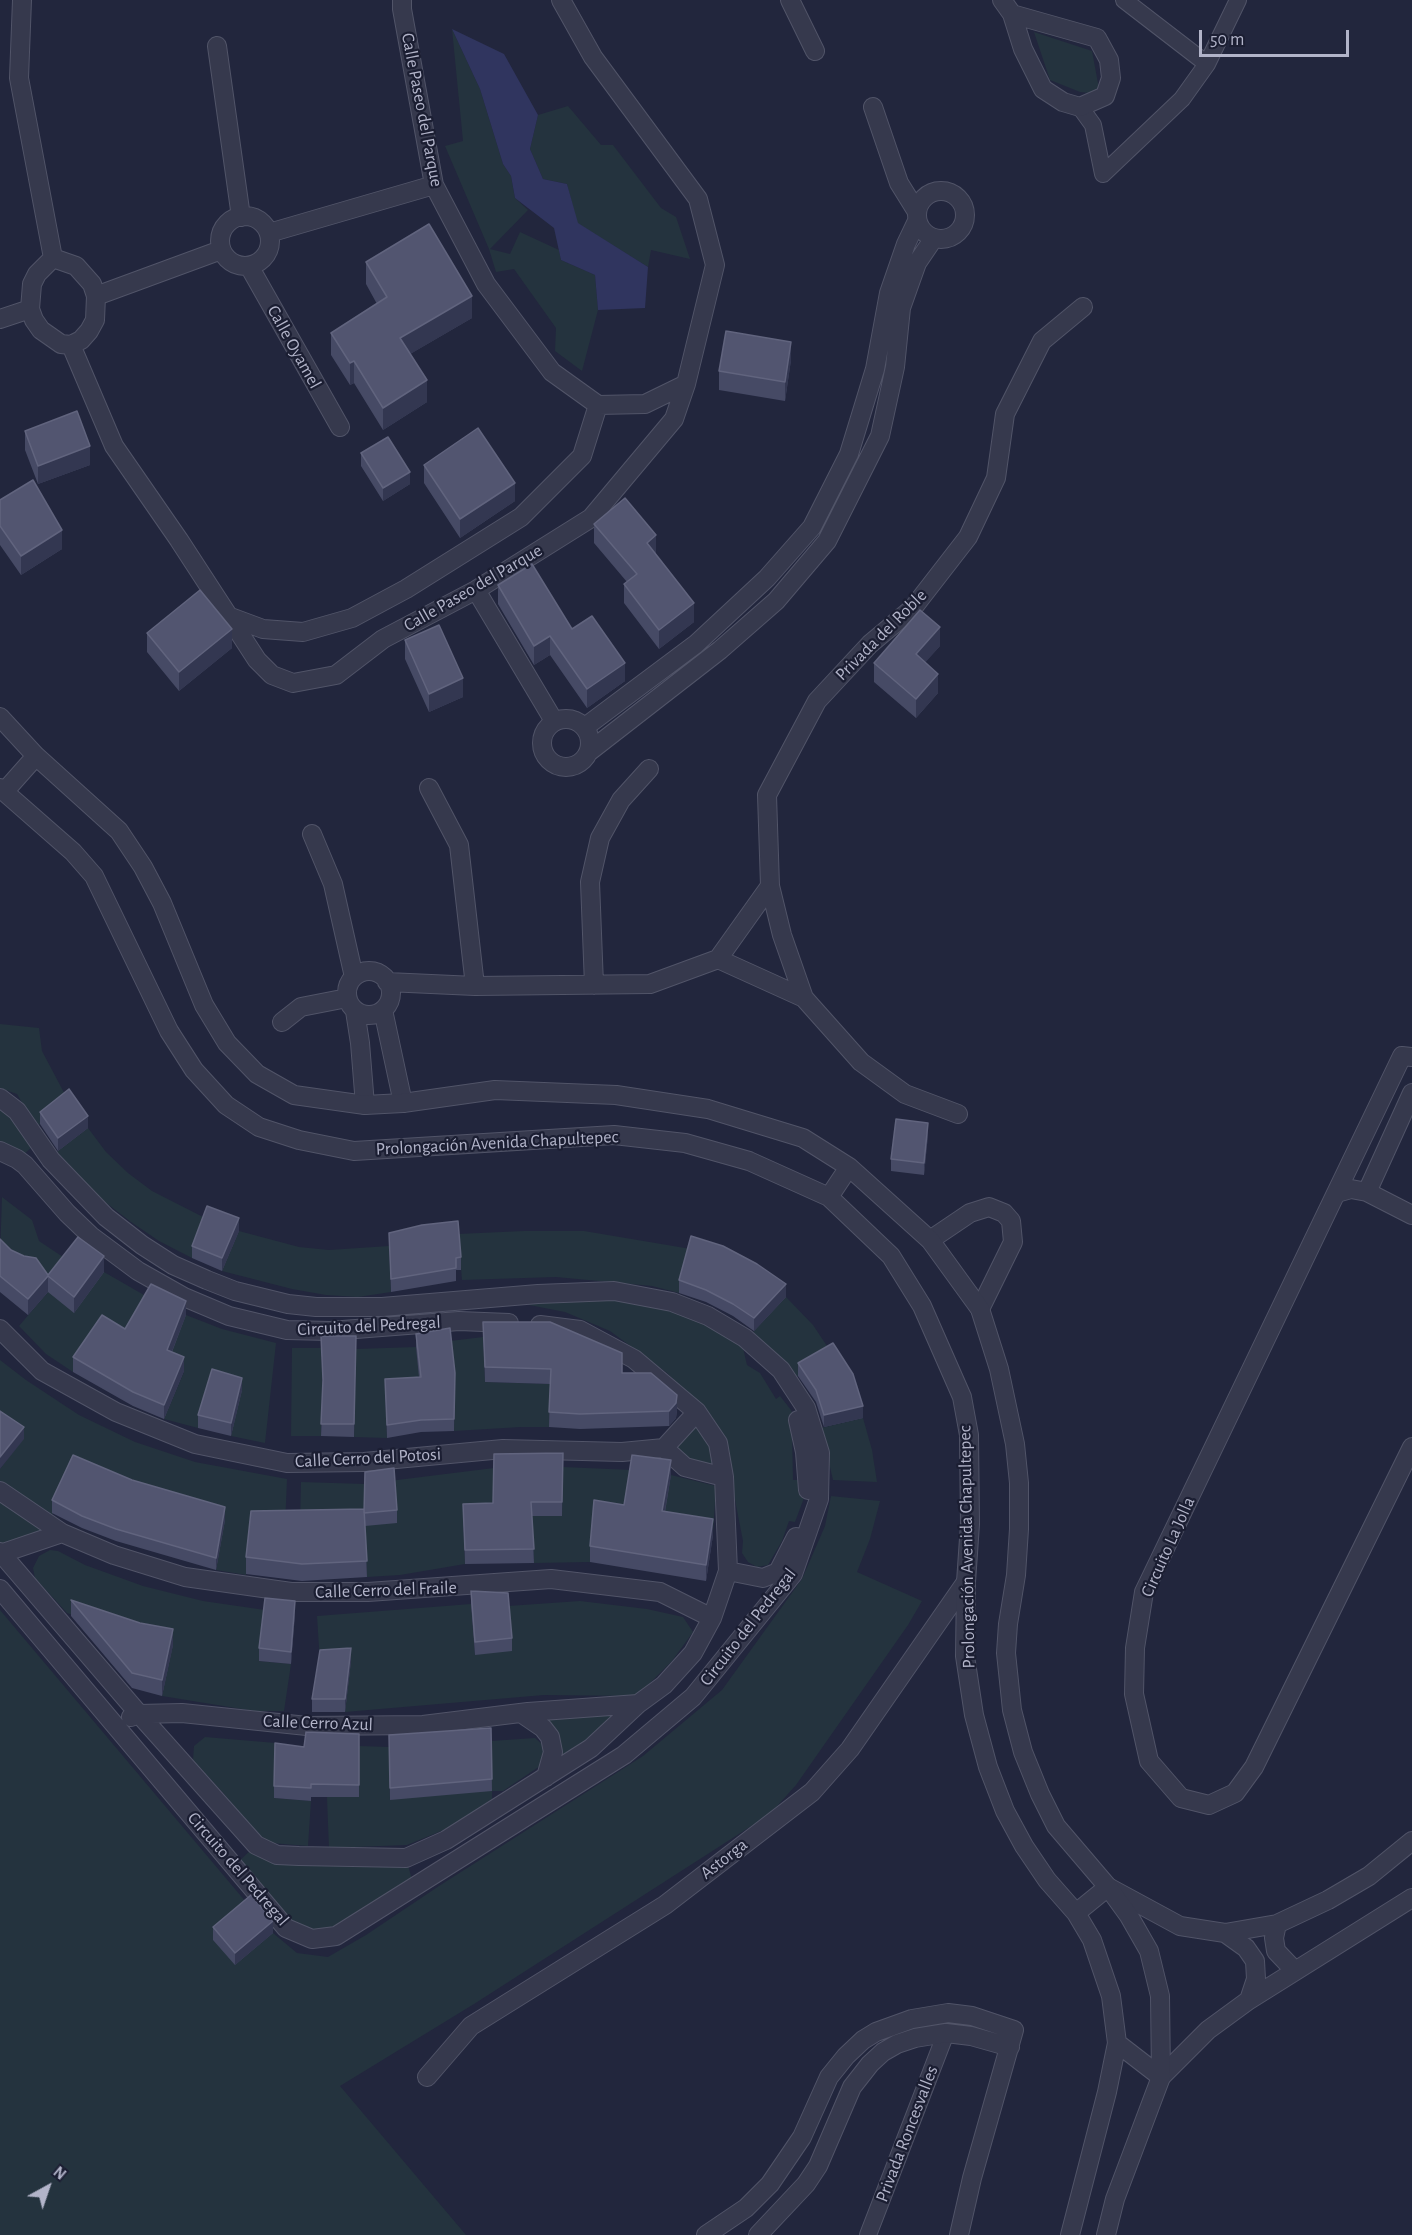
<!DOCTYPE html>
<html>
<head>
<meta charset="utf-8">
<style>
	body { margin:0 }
	#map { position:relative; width:1412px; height:2235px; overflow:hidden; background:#22263d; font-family:"Alegreya Sans",sans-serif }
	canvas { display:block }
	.north { position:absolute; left:18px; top:2157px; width:60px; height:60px; -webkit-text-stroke:4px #1b1e32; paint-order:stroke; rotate:40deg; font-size:16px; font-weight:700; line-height:24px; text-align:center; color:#b2b4c9 }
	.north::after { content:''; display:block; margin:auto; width:21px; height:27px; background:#b2b4c9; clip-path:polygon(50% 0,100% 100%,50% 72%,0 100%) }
	.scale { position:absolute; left:1199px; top:30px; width:150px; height:27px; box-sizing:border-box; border:3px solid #b2b4c9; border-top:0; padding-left:8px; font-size:18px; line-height:21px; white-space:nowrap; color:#b2b4c9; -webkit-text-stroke:4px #1b1e32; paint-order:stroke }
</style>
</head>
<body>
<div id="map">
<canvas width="1412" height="2235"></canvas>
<div class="north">N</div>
<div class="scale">50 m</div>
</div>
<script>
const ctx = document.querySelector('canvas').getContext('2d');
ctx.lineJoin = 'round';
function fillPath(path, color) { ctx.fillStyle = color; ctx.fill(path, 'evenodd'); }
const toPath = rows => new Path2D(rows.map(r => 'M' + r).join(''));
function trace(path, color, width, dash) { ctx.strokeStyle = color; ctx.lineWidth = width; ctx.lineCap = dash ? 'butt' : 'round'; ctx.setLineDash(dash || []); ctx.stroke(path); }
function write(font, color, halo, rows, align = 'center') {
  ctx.font = font + ' "Alegreya Sans",sans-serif'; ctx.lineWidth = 4.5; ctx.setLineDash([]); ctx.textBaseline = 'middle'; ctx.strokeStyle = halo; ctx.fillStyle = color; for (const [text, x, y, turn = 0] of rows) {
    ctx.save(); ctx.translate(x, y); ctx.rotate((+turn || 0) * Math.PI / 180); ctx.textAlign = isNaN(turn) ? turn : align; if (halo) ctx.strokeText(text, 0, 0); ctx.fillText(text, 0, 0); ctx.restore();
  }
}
const green = toPath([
	[452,29,480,89,503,164,511,176,515,198,528,210,490,249,510,254,520,232,559,250,561,260,595,275,598,310,582,371,555,351,556,328,514,269,496,272,489,249,445,146,463,141],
	[1034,32,1092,51,1100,94,1080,92,1050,80],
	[568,106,601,145,613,145,661,208,676,217,690,259,651,250,648,267,577,223,567,184,543,179,530,149,538,115],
	[0,1024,39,1028,42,1051,69,1102,36,1127,17,1094,0,1088],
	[0,1101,32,1147,22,1156,0,1149],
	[88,1128,106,1152,128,1173,152,1191,207,1219,192,1258,159,1241,131,1222,105,1202,54,1154],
	[2,1197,32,1220,39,1241,69,1261,104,1272,151,1299,125,1344,102,1329,73,1372,46,1354,19,1326,48,1292,0,1256],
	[239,1231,299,1247,329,1250,389,1246,391,1292,358,1297,326,1295,292,1289,222,1271],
	[524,1231,584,1231,691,1249,679,1293,652,1286,556,1277,462,1280,458,1234],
	[597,1295,650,1303,704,1321,742,1344,747,1365,760,1373,776,1399,780,1396,791,1410,799,1428,792,1432,793,1480,804,1480,804,1498,795,1522,789,1521,782,1541,768,1565,757,1567,748,1562,742,1553,743,1541,729,1469,690,1396,667,1373,610,1331,565,1312,514,1302],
	[786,1297,813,1325,833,1355,795,1378,776,1354,753,1332],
	[186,1315,222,1329,276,1343,265,1443,231,1436,241,1390,198,1428,164,1419,184,1372,167,1364],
	[483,1337,485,1382,551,1384,549,1427,521,1427,454,1431,455,1385,450,1341],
	[416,1347,421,1389,385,1391,387,1438,354,1437,356,1349],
	[292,1348,321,1348,323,1392,321,1436,291,1436],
	[0,1360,26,1380,79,1415,135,1442,195,1462,287,1479,285,1527,251,1528,246,1575,216,1570,224,1520,73,1468,52,1515,20,1496,0,1482,0,1469,23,1439,0,1424],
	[699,1415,723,1475,665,1448],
	[863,1418,872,1450,877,1482,833,1480,821,1428],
	[563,1467,632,1470,625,1520,594,1516,590,1562,534,1563,531,1516,562,1516],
	[494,1468,493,1518,463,1518,465,1564,400,1575,367,1577,364,1526,300,1526,301,1482,365,1484],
	[671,1475,716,1486,713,1535,662,1527],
	[0,1494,59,1532,0,1548],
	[831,1496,880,1501,870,1539,857,1572,922,1601,908,1625,796,1785,770,1814,474,2004,340,2086,466,2235,0,2235,0,1610,251,1908,236,1964,273,1933,297,1953,328,1957,366,1935,439,1886,643,1756,722,1690,802,1579,825,1526],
	[50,1550,58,1551,85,1565,143,1586,203,1601,265,1610,259,1661,291,1664,284,1711,254,1711,162,1696,173,1645,100,1625,67,1613,35,1578,33,1568,39,1556],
	[580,1601,647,1609,683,1617,693,1632,672,1661,637,1696,544,1695,345,1712,320,1663,317,1616,471,1604,475,1655,508,1606],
	[637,1705,549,1773,556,1753,532,1719],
	[205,1737,276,1743,274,1798,311,1801,308,1846,271,1843,262,1840,225,1795,193,1760,194,1746],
	[535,1738,543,1745,543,1759,540,1766,503,1791,492,1791,492,1799,451,1827,407,1845,329,1848,327,1797,359,1797,359,1746,389,1747,390,1800,491,1741],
	[256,1845,406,1858,414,1887,336,1936,286,1928,234,1866]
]);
const water = toPath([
	[452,29,504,54,538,115,530,149,543,179,567,184,578,223,648,267,645,308,598,310,595,275,561,260,554,228,515,198,511,176,503,164,480,89]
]);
const pedestrian = toPath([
	[1124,0,1207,64],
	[1080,107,1093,125,1103,174],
	[1103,174,1182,99,1207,64,1238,0],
	[868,2235,946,2033]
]);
const minor = toPath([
	[22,0,19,78,53,258],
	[402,0,402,9,434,185,486,284,552,372,598,405,645,404,686,384],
	[790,0,815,51],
	[1002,0,1012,14,1023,49,1043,89,1063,102,1080,107,1105,96,1111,78,1109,60,1097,38,1012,14],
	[217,46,241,217],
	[873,107,899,183,917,212],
	'917 215a24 24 0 1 1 48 0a24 24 0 1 1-48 0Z',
	'220 241a25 25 0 1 1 50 0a25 25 0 1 1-50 0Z',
	[269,233,434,185],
	[53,258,76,266,92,284,96,296,95,320,89,331,81,340,71,345,61,344,41,330,34,320,30,309,32,284,37,274,53,258],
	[249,266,340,427],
	[96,296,221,250],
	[0,319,30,309],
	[71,345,114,446,179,540,257,660,272,675,293,683,336,675,383,639,476,590,591,518,674,419,686,384,715,265,698,199,593,57,561,0],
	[476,590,554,721],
	[228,616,263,629,303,632,352,618,406,589,521,517,582,456,598,405],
	'542 743a24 24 0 1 1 48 0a24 24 0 1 1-48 0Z',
	[585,727,696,644,767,578,812,527,849,454,875,369,889,293,906,244,917,221],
	[590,751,720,650,776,601,827,541,880,436,895,367,901,308,917,263,934,238],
	[429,788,459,845,475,986],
	[312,834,333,884,354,977],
	[718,959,804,998],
	'347 993a22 22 0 1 1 44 0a22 22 0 1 1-44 0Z',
	[387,982,475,986,650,984,718,959,770,886],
	[594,985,590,882,600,838,621,800,649,769],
	[383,1010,403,1103],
	[355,1011,360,1043,365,1105],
	[282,1022,301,1007,347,998],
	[1412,1057,1402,1056,1144,1592,1135,1648,1134,1694,1149,1761,1181,1798,1209,1805,1235,1793,1254,1767,1412,1447],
	[0,1098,17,1111,51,1160,106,1217,142,1245,173,1265,207,1280,235,1291,288,1304,316,1307,382,1307,538,1294,614,1291,672,1302,708,1316,745,1338,781,1370,806,1408,820,1453,819,1499,793,1574,693,1697,624,1755,336,1936,312,1939,286,1928,0,1589],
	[958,1114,905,1094,861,1062,804,998,782,935,770,886,767,795,817,701,870,644,913,608,968,537,996,478,1005,414,1042,341,1083,307],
	[0,1151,17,1159,25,1165,67,1213,91,1236,138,1271,184,1297,229,1316,287,1330,330,1331,459,1321,509,1323],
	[1367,1192,1412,1093],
	[1337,1193,1351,1189,1367,1192,1412,1215],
	[930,1240,970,1213,989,1207,1004,1213,1011,1221,1013,1242,980,1309],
	[0,1329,42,1371,116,1412,195,1444,287,1463,364,1462,503,1449,622,1452,664,1448,697,1412],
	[798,1420,805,1452,808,1490],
	[664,1448,685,1467,724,1477],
	[0,1491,62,1533,114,1555,185,1577,291,1592,368,1592,551,1579,660,1592,712,1618],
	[0,1552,139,1714,256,1845,277,1855,299,1856,406,1858,446,1840,591,1748,638,1704,664,1685,693,1653,712,1618,728,1571,724,1477,718,1443,697,1412,634,1359,580,1330,540,1325],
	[0,1554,62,1533],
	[728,1571,763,1578,778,1572,796,1537],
	[521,1713,543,1728,550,1737,553,1752,546,1777],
	[131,1717,139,1714,182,1713,307,1726,423,1725,528,1712,638,1704],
	[1108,1887,1180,1926,1225,1933,1277,1924,1328,1900,1369,1876,1412,1841],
	[1277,1924,1274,1938,1276,1951,1295,1971],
	[1225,1933,1246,1948,1255,1961,1256,1979,1249,2000],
	[427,2077,471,2026,665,1905,812,1792,850,1749,966,1582],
	[1161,2077,1208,2030,1249,2000,1412,1898],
	[706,2235,746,2208,770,2184,802,2137,829,2077,846,2056,863,2040,876,2032,912,2019,948,2013,972,2016,1014,2030,972,2178,959,2235],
	[758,2235,806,2184,818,2166,852,2087,870,2064,883,2052,897,2044,915,2038,946,2033,971,2036,1010,2047]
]);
const tertiary = toPath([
	[0,717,36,756,119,831,143,867,162,903,204,1005,227,1043,257,1074,294,1095,365,1105,403,1103,495,1090,616,1095,708,1109,803,1138,849,1167,930,1240,980,1309,999,1369,1015,1444,1019,1483,1019,1529,1016,1575,1008,1624,1006,1653,1012,1710,1023,1752,1040,1794,1056,1826,1108,1887,1129,1916,1149,1951,1160,1996,1161,2077,1115,2199,1106,2235],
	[0,788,73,852,94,876,169,1031,194,1070,226,1105,259,1127,299,1140,354,1151,614,1135,685,1143,749,1161,829,1197,891,1256,922,1306,962,1397,969,1435,970,1524,966,1582,965,1656,974,1715,988,1767,1005,1811,1024,1846,1047,1880,1076,1913,1092,1940,1111,1996,1117,2043,1107,2092,1070,2235],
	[4,792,36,756],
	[829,1197,849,1167],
	[1076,1913,1108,1887],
	[1117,2043,1161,2077]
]);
const wall = toPath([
	[366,262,472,318,410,354,427,402,383,430,354,383,350,385,331,355,331,333,377,304,366,284],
	[791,360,785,401,719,390,719,371],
	[25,431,90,465,38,484,25,450],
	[361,453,410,484,383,501,361,466],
	[424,465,515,501,460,538,424,483],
	[0,500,62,549,21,575,0,545],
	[594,524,656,554,694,622,659,649,624,603,624,584,627,582,594,543],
	[498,585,572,629,625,681,587,708,550,655,534,665,498,604],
	[147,633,232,648,179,691,147,652],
	[405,640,463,697,429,712,405,659],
	[940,646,925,662,938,693,916,718,874,682,874,663],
	[40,1112,88,1128,58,1151,40,1124],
	[928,1135,924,1175,891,1171,891,1159],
	[239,1231,222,1271,192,1258,192,1246],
	[389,1233,461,1257,461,1270,456,1270,456,1281,391,1292],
	[0,1239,11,1250,48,1275,104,1272,74,1313,48,1292,28,1315,0,1292],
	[679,1280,786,1297,754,1331,733,1316,706,1302,679,1293],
	[186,1315,172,1352,184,1371,164,1419,133,1406,73,1372,73,1357,125,1329],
	[483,1322,622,1373,677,1410,676,1418,669,1426,580,1429,549,1427,550,1384,485,1382],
	[416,1334,455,1373,454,1431,421,1432,387,1438,385,1379,419,1377,416,1347],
	[321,1336,356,1336,354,1437,321,1436,323,1385],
	[798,1363,863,1418,824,1427,816,1402,798,1376],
	[242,1390,231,1436,198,1428,198,1415],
	[563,1453,562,1516,532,1516,534,1563,465,1564,463,1504,493,1503],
	[671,1475,665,1512,713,1535,706,1581,590,1562,590,1546,624,1505],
	[52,1500,225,1520,216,1570,116,1541,82,1528,52,1513],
	[397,1510,397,1523,365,1526,367,1577,302,1581,246,1574,246,1557,251,1511],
	[471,1591,512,1638,512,1651,475,1655,471,1604],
	[71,1600,173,1645,162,1696,132,1688,71,1616],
	[295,1614,291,1664,259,1661,259,1648],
	[351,1661,345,1712,312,1712,312,1699],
	[491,1728,492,1791,390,1800,389,1735],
	[359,1734,359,1797,311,1797,311,1801,274,1798,274,1786,304,1747],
	[213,1927,273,1933,235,1965,213,1940]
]);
const shadedWall = toPath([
	[472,296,472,318,400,360,400,338],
	[791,342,791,360,785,401,785,382],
	[354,361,354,383,350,385,350,363],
	[427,380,427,402,383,430,383,408],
	[90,446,90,465,38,484,38,466],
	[410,472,410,484,383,501,383,488],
	[515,483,515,501,460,538,460,519],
	[62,530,62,549,21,575,21,556],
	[656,535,656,554,647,562,647,543],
	[694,603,694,622,659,649,659,630],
	[940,627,940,646,916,673,916,654],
	[232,629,232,648,179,691,179,672],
	[550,636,550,655,534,665,534,646],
	[625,663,625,681,587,708,587,689],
	[938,674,938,693,916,718,916,699],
	[463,678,463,697,429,712,429,694],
	[88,1116,88,1128,58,1151,58,1138],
	[928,1123,928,1135,924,1175,924,1163],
	[239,1218,239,1231,222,1271,222,1258],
	[104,1256,104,1272,74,1313,74,1297],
	[48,1276,48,1292,28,1315,28,1299],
	[786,1284,786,1297,754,1331,754,1318],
	[186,1301,186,1315,167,1364,167,1350],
	[184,1357,184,1371,164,1419,164,1405],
	[242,1378,242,1390,231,1436,231,1423],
	[677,1395,677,1410,676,1418,669,1426,669,1411],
	[863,1406,863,1418,824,1427,824,1415],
	[24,1427,24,1439,0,1469,0,1457],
	[671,1460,671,1475,662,1527,662,1511],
	[225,1507,225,1520,216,1570,216,1558],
	[713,1519,713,1535,706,1581,706,1565],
	[295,1601,295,1614,291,1664,291,1652],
	[173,1629,173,1645,162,1696,162,1680],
	[351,1648,351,1661,345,1712,345,1699],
	[273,1921,273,1933,235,1965,235,1953]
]);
const building = toPath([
	[429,224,472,296,400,338,427,380,383,408,354,361,350,363,331,333,387,297,366,262,429,224],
	[726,331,791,342,785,382,719,371,726,331],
	[77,411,90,446,38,466,25,431,77,411],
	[478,428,515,483,460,519,424,465,478,428],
	[388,437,410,472,383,488,361,453,388,437],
	[33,480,62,530,21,556,0,526,0,500,33,480],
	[625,498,656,535,647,543,694,603,659,630,624,584,637,574,594,524,625,498],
	[532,564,572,629,592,616,625,663,587,689,550,636,534,646,498,585,532,564],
	[200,590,232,629,179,672,147,633,200,590],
	[920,610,940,627,916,654,938,674,916,699,874,663,920,610],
	[439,625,463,678,429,694,405,640,439,625],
	[69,1089,88,1116,58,1138,40,1112,69,1089],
	[896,1119,928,1123,924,1163,891,1159,896,1119],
	[207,1206,239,1218,222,1258,192,1246,207,1206],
	[458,1221,461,1257,456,1258,456,1268,391,1279,389,1233,422,1225,458,1221],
	[691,1236,723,1246,757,1264,786,1284,754,1318,733,1304,706,1290,679,1280,691,1236],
	[78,1237,104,1256,74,1297,48,1276,28,1299,0,1276,0,1239,11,1250,24,1256,36,1258,48,1275,78,1237],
	[151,1284,186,1301,167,1350,184,1357,164,1405,133,1392,73,1357,102,1315,125,1329,151,1284],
	[483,1322,550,1322,622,1353,622,1373,651,1373,677,1395,676,1403,669,1411,580,1414,549,1412,551,1369,485,1367,483,1322],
	[450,1328,455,1373,454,1419,421,1420,387,1425,385,1379,421,1377,416,1334,450,1328],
	[321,1336,356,1336,354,1424,321,1424,323,1380,321,1336],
	[833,1343,853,1374,863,1406,824,1415,816,1390,798,1363,833,1343],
	[212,1369,242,1378,231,1423,198,1415,212,1369],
	[0,1411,24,1427,0,1457,0,1411],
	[563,1453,562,1502,531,1502,534,1549,465,1550,463,1504,493,1503,494,1454,563,1453],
	[73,1455,132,1480,225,1507,216,1558,116,1529,82,1516,52,1500,73,1455],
	[632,1455,671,1460,662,1511,713,1519,706,1565,590,1546,594,1500,624,1505,632,1455],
	[394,1468,397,1510,364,1513,365,1472,394,1468],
	[364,1509,367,1561,302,1564,246,1557,251,1511,364,1509],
	[471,1591,508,1593,512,1638,475,1642,471,1591],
	[265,1598,295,1601,291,1652,259,1648,265,1598],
	[71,1600,140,1623,173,1629,162,1680,132,1673,71,1600],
	[351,1648,345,1699,312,1699,320,1650,351,1648],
	[491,1728,492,1779,390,1788,389,1735,491,1728],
	[306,1732,359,1734,359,1785,311,1784,311,1788,274,1786,275,1743,304,1747,306,1732],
	[251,1895,273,1921,235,1953,213,1927,251,1895]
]);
const streetNames = [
	["Calle Paseo del Parque",422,110,79],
	["Calle Oyamel",294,347,61],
	["Calle Paseo del Parque",473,588,-30],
	["Privada del Roble",881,635,-45],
	["Prolongación Avenida Chapultepec",497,1143,-3],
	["Circuito del Pedregal",369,1326,-3],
	["Calle Cerro del Potosi",368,1458,-3],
	["Prolongación Avenida Chapultepec",967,1547,-91],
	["Circuito La Jolla",1168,1547,-66],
	["Calle Cerro del Fraile",386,1590,-2],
	["Circuito del Pedregal",748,1627,-52],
	["Calle Cerro Azul",318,1723,2],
	["Astorga",724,1859,-38],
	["Circuito del Pedregal",238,1869,49],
	["Privada Roncesvalles",907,2134,-69]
];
fillPath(green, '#24333e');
fillPath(water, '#30355f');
trace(pedestrian, '#515468', 18);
trace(minor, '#515468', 20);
trace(tertiary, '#515468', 20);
trace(pedestrian, '#36394d', 16);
trace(minor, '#36394d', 18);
trace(tertiary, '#36394d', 18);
fillPath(wall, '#464a65');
fillPath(shadedWall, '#333751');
fillPath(building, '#525570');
trace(building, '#61647e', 1.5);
write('18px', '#b2b4c9', '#1b1e32', streetNames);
</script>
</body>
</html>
